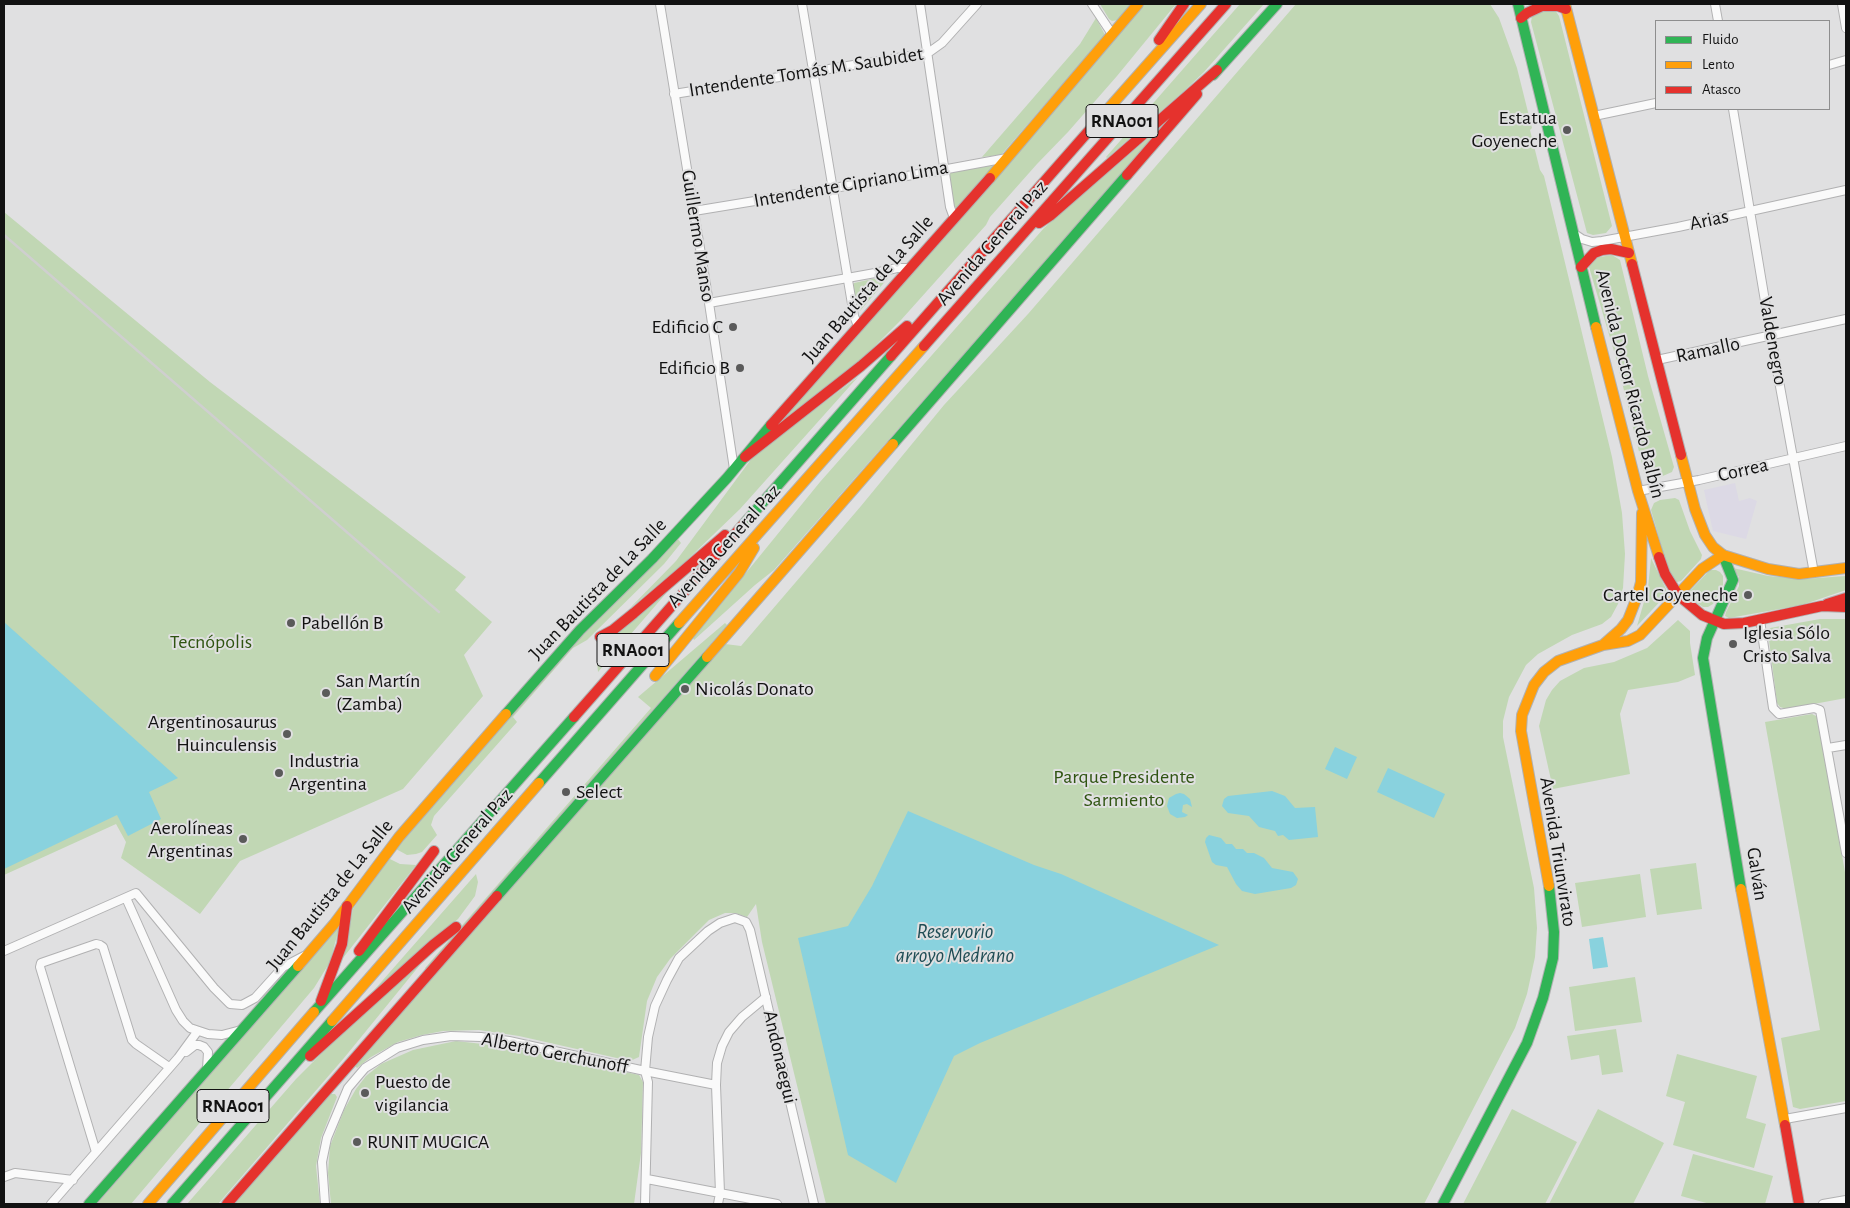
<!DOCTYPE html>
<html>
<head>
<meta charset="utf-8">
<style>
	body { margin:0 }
	#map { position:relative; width:1850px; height:1208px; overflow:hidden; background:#e0e0e1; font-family:"Alegreya Sans",sans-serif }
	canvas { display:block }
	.frame { position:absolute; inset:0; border:5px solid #121212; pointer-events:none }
	.legend { position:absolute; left:1655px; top:20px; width:175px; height:90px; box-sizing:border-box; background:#e0e0e1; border:1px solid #8e8e8e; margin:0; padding:6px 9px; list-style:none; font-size:15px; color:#121212 }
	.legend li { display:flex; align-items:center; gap:10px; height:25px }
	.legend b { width:25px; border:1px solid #8e8e8e }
</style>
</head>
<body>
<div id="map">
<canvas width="1850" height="1208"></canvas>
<div class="frame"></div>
<ul class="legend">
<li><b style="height:6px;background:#30b455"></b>Fluido</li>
<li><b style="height:6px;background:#ff9f0a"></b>Lento</li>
<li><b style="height:6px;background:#e5322d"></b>Atasco</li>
</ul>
</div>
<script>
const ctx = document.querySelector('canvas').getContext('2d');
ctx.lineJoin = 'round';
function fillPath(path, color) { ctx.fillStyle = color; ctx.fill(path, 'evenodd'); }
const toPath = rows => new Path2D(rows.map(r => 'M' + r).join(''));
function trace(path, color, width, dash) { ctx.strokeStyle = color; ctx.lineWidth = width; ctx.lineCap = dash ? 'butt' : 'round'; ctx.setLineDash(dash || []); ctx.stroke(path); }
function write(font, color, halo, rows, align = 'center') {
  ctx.font = font + ' "Alegreya Sans",sans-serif'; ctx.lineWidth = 4; ctx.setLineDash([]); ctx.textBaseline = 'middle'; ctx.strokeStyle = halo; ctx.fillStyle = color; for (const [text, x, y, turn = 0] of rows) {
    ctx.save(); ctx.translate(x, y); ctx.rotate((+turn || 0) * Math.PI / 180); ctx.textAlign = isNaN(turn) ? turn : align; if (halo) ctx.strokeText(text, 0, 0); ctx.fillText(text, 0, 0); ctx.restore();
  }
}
const commercial = toPath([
	[1735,483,1739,501,1750,498,1757,501,1746,539,1713,531,1706,500,1704,490]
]);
const green = toPath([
	[1100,4,1132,4,1118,20,1112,21,1109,19],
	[1143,4,1176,4,1117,76,1068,132,1037,164,990,217,986,225,901,320,861,360,779,423,892,291,979,198],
	[1240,4,1264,4,1204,72,1185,90,1107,158,1106,157],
	[1296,4,1490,4,1499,18,1517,68,1532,128,1530,130,1540,170,1544,176,1612,457,1622,513,1625,554,1623,588,1618,604,1611,617,1602,624,1572,635,1538,654,1526,665,1509,697,1503,721,1503,737,1534,888,1537,928,1535,957,1527,994,1515,1028,1424,1204,826,1204,762,942,756,904,747,917,735,913,725,913,709,920,670,959,657,977,647,1001,639,1057,630,1061,519,1036,479,1030,443,1031,422,1035,398,1042,371,1057,357,1068,355,1066,725,644,741,646,861,506,944,405,1028,314],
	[1550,10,1555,10,1559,16,1612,226,1606,233,1593,235,1587,233,1531,22,1532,16,1537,13],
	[1096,18,1105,35,1001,155,982,157,1080,44],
	[1153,134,1155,137,774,570,755,585,694,640,693,638,820,482,1044,228],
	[991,165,993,168,957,208,953,206,949,171],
	[4,212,210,382,466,577,455,590,492,622,464,655,483,696,403,789,240,861,200,914,121,858,126,842,116,824,4,875],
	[1612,255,1620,260,1648,376,1674,467,1672,472,1656,479,1650,478,1644,472,1616,358,1589,267,1594,258],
	[886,276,888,278,860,311,858,311,852,288,854,283],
	[858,377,740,509,686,561,629,609,676,561,755,454],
	[1675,498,1679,500,1690,531,1702,555,1701,559,1681,581,1677,582,1674,580,1668,569,1651,510,1654,503,1660,500],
	[677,538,681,543,664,564,587,640,573,648,513,717,517,722,434,816,431,825,437,835,422,852,416,854,407,855,396,849,587,629],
	[1651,558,1666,589,1667,594,1637,626,1648,588],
	[1733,568,1768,576,1804,579,1846,576,1846,590,1802,605,1729,618,1725,616,1726,612,1739,586,1739,577],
	[1710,570,1716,570,1720,572,1723,576,1723,585,1713,604,1708,607,1703,607,1689,597,1689,592],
	[669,590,598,672,597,661,605,642],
	[1820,619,1846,619,1846,698,1787,709,1780,707,1777,703,1768,632,1770,628],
	[1678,620,1690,631,1690,643,1695,675,1678,682,1628,690,1620,714,1630,774,1553,789,1539,726,1546,700,1552,690,1560,681,1584,668,1614,662,1647,648],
	[725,623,727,625,426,969,425,968,651,708,638,697],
	[1812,714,1818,717,1819,723,1846,878,1846,1101,1800,1109,1793,1107,1781,1038,1820,1030,1765,722],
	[390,859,400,864,416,865,343,958,353,909,382,867],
	[1696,863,1702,909,1657,915,1650,869],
	[476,874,478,882,475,896,458,919,368,997],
	[1640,874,1646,917,1582,927,1575,883],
	[338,927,339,928,330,962,314,988,131,1204,97,1204],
	[424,960,344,1058,218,1204,187,1204,296,1079,326,1049],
	[1635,977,1642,1022,1575,1031,1569,987],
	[1616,1029,1623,1072,1602,1075,1599,1055,1571,1060,1567,1036],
	[456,1041,509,1047,639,1075,643,1082,641,1153,634,1204,331,1204,328,1173,330,1146,344,1110,356,1089,366,1076,381,1064,413,1050],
	[1677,1054,1757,1076,1746,1118,1766,1124,1754,1168,1673,1145,1685,1102,1666,1096],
	[330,1094,335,1094,337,1097,321,1138,316,1166,320,1204,234,1204],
	[1512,1109,1577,1142,1545,1204,1463,1204],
	[1598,1109,1664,1143,1633,1204,1549,1204],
	[1693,1154,1773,1176,1765,1204,1710,1204,1681,1196]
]);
const water = toPath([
	[4,622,178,778,149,792,161,819,128,836,117,815,4,869],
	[1335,747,1357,757,1347,779,1325,769],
	[1388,768,1445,794,1434,818,1377,792],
	[1272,791,1285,796,1295,808,1315,807,1318,837,1289,840,1283,835,1278,836,1275,831,1259,827,1249,816,1228,813,1222,806,1224,799,1228,796],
	[1180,793,1184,794,1190,799,1192,807,1187,804,1183,805,1182,812,1188,815,1185,817,1177,818,1170,814,1167,806,1169,798,1176,794],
	[908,811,1034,865,1061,874,1219,945,980,1043,954,1056,896,1183,848,1155,798,938,848,926,872,886],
	[1209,835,1221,838,1226,844,1232,844,1236,849,1243,849,1247,853,1254,853,1264,858,1272,868,1293,872,1298,879,1296,885,1291,888,1255,894,1242,891,1236,884,1227,867,1216,865,1212,862,1205,842,1206,838],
	[1603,937,1608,967,1593,969,1589,939]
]);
const street = toPath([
	[660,4,709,303,734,469],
	[802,4,854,316,858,326],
	[920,4,950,207,954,218],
	[1092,4,1112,34],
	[1715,4,1718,21],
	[1842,4,1846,28],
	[1829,65,1846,60],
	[674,94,928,53,942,43,977,4],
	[1733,109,1771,337,1814,573],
	[1594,116,1656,103],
	[694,211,931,172,1007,158],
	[1573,233,1582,239,1592,242,1602,241,1678,227,1846,190],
	[709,303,875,273,897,268,910,268],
	[1657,360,1846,319],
	[1638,491,1699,480,1846,446],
	[1760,620,1773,708,1779,714,1814,708,1820,710,1846,853],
	[1828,748,1846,745],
	[126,898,176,1010,183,1021,190,1028,208,1034,222,1035,241,1030],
	[4,951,136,893,214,988,230,1004,242,1005,255,998,283,967,304,956],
	[186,1052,195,1045,199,1045,204,1047,208,1052,207,1069],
	[1785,1119,1846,1108],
	[96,1152,40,967,41,963,96,944,100,945,103,947,132,1040,136,1044,169,1067],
	[4,1177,15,1173,73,1180],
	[647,1179,777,1204],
	[51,1204,178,1058,197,1032],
	[325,1204,322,1162,327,1138,348,1088,365,1068,397,1048,423,1040,451,1036,481,1037,509,1041,645,1071,716,1085],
	[645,1204,648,1082,645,1071,648,1037,655,1006,667,980,679,958,708,931,720,923,735,918,746,922,750,930,814,1204],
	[718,1204,720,1193,716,1085,717,1063,722,1046,729,1032,742,1017,766,997],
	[1823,1204,1846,1200]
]);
const fast = toPath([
	[1518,4,1596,327],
	[1213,75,1277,4],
	[893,444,1127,175],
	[743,525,891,356],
	[1723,555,1733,580,1707,638,1703,658,1741,889],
	[506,714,580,630,652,559,727,478,771,425],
	[539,783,679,623],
	[497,896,707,657],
	[314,1012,574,717],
	[89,1204,298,966],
	[172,1204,332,1021],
	[1443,1204,1527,1043,1543,998,1553,958,1554,932,1549,886]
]);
const slow = toPath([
	[1565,4,1632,264],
	[1101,117,1201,4],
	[990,178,1138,4],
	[1596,327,1638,491,1659,557],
	[1681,455,1695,509,1705,535,1713,547,1723,555,1768,569,1799,574,1846,568],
	[679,623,924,346],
	[1604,644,1621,629,1628,620,1637,597,1641,582,1642,513],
	[707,657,893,444],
	[655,676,739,573,754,548],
	[1549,886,1521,731,1522,715,1534,685,1544,672,1558,661,1603,645,1628,641,1640,635,1702,569,1723,555],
	[1741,889,1785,1125],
	[298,966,334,924,399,837,506,714],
	[332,1021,539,783],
	[148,1204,314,1012]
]);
const jam = toPath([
	[1521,18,1527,13,1542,6,1558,6,1566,9],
	[1159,40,1184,4],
	[1127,175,1197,94],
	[1039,223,1051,215,1217,70],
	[1632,264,1681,455],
	[1581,267,1594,253,1602,250,1611,249,1629,253],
	[924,346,1226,4],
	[891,356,1101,117],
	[771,425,990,178],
	[745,457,861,366,907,326],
	[1659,557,1665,574,1678,595,1702,615,1724,624,1744,623,1822,606,1846,607],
	[1827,604,1846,598],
	[600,637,613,630,634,613,725,535],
	[574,717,743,525],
	[359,951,434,851],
	[321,1001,342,944,347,906],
	[310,1056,433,945,456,927],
	[1785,1125,1799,1204],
	[227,1204,497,896]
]);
const rail = toPath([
	[4,235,439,612]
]);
const markers = [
	[1567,130,5,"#5a5a5a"],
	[733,327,5,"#5a5a5a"],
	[740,368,5,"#5a5a5a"],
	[1748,595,5,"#5a5a5a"],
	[291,623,5,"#5a5a5a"],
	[1733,644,5,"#5a5a5a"],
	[685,689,5,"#5a5a5a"],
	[326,693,5,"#5a5a5a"],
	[287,734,5,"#5a5a5a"],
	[279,773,5,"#5a5a5a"],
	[566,792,5,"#5a5a5a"],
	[243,839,5,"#5a5a5a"],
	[365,1093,5,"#5a5a5a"],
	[357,1142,5,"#5a5a5a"]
];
const shields = [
	[1122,121,72],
	[633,650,72],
	[233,1106,72]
];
const shieldNames = [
	["RNA001",1122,121],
	["RNA001",633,650],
	["RNA001",233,1106]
];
const streetNames = [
	["Intendente Tomás M. Saubidet",806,72,-9],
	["Intendente Cipriano Lima",851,184,-10],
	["Arias",1709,220,-12],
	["Guillermo Manso",698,236,81],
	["Avenida General Paz",992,243,-49],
	["Juan Bautista de La Salle",868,289,-49],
	["Valdenegro",1773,341,80],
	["Ramallo",1708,350,-12],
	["Avenida Doctor Ricardo Balbín",1630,384,76],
	["Correa",1743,470,-13],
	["Avenida General Paz",724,546,-48],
	["Juan Bautista de La Salle",598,589,-46],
	["Avenida General Paz",457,851,-49],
	["Avenida Triunvirato",1558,852,81],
	["Galván",1757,874,81],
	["Juan Bautista de La Salle",330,895,-51],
	["Alberto Gerchunoff",555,1053,11],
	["Andonaegui",780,1057,77]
];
const poiNames = [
	["Estatua",1557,118,"right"],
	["Goyeneche",1557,141,"right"],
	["Edificio C",723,327,"right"],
	["Edificio B",730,368,"right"],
	["Cartel Goyeneche",1738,595,"right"],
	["Pabellón B",301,623],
	["Iglesia Sólo",1743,633],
	["Cristo Salva",1743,656],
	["San Martín",336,681],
	["(Zamba)",336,704],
	["Nicolás Donato",695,689],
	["Argentinosaurus",277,722,"right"],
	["Huinculensis",277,745,"right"],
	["Industria",289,761],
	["Argentina",289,784],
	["Select",576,792],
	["Aerolíneas",233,828,"right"],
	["Argentinas",233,851,"right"],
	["Puesto de",375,1082],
	["vigilancia",375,1105],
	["RUNIT MUGICA",367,1142]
];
const parkNames = [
	["Tecnópolis",211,642],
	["Parque Presidente",1124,777],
	["Sarmiento",1124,800]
];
const waterNames = [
	["Reservorio",955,932],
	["arroyo Medrano",955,956]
];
fillPath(commercial, '#dcd9e5');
fillPath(green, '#c1d7b4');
fillPath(water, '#89d2de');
trace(street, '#b1b1b2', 10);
trace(fast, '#b1b1b2', 12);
trace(slow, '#b1b1b2', 12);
trace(jam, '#b1b1b2', 12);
trace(street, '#fafafa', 8);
trace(fast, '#30b455', 10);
trace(slow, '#ff9f0a', 10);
trace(jam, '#e5322d', 10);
trace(rail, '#cfcfcf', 2.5);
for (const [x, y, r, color] of markers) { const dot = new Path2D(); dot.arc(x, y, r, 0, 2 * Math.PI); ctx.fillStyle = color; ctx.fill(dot); trace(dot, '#e0e0e1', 2); }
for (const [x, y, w] of shields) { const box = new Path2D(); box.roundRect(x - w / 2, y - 16.5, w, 33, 4); ctx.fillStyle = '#e0e0e1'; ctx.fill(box); trace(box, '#121212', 1); }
write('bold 19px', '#121212', null, shieldNames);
write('20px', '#121212', '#e0e0e1', streetNames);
write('20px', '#121212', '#e0e0e1', poiNames, 'left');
write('20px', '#2f5411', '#e0e0e1', parkNames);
write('italic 21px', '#1f4d55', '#e0e0e1', waterNames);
</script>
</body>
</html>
